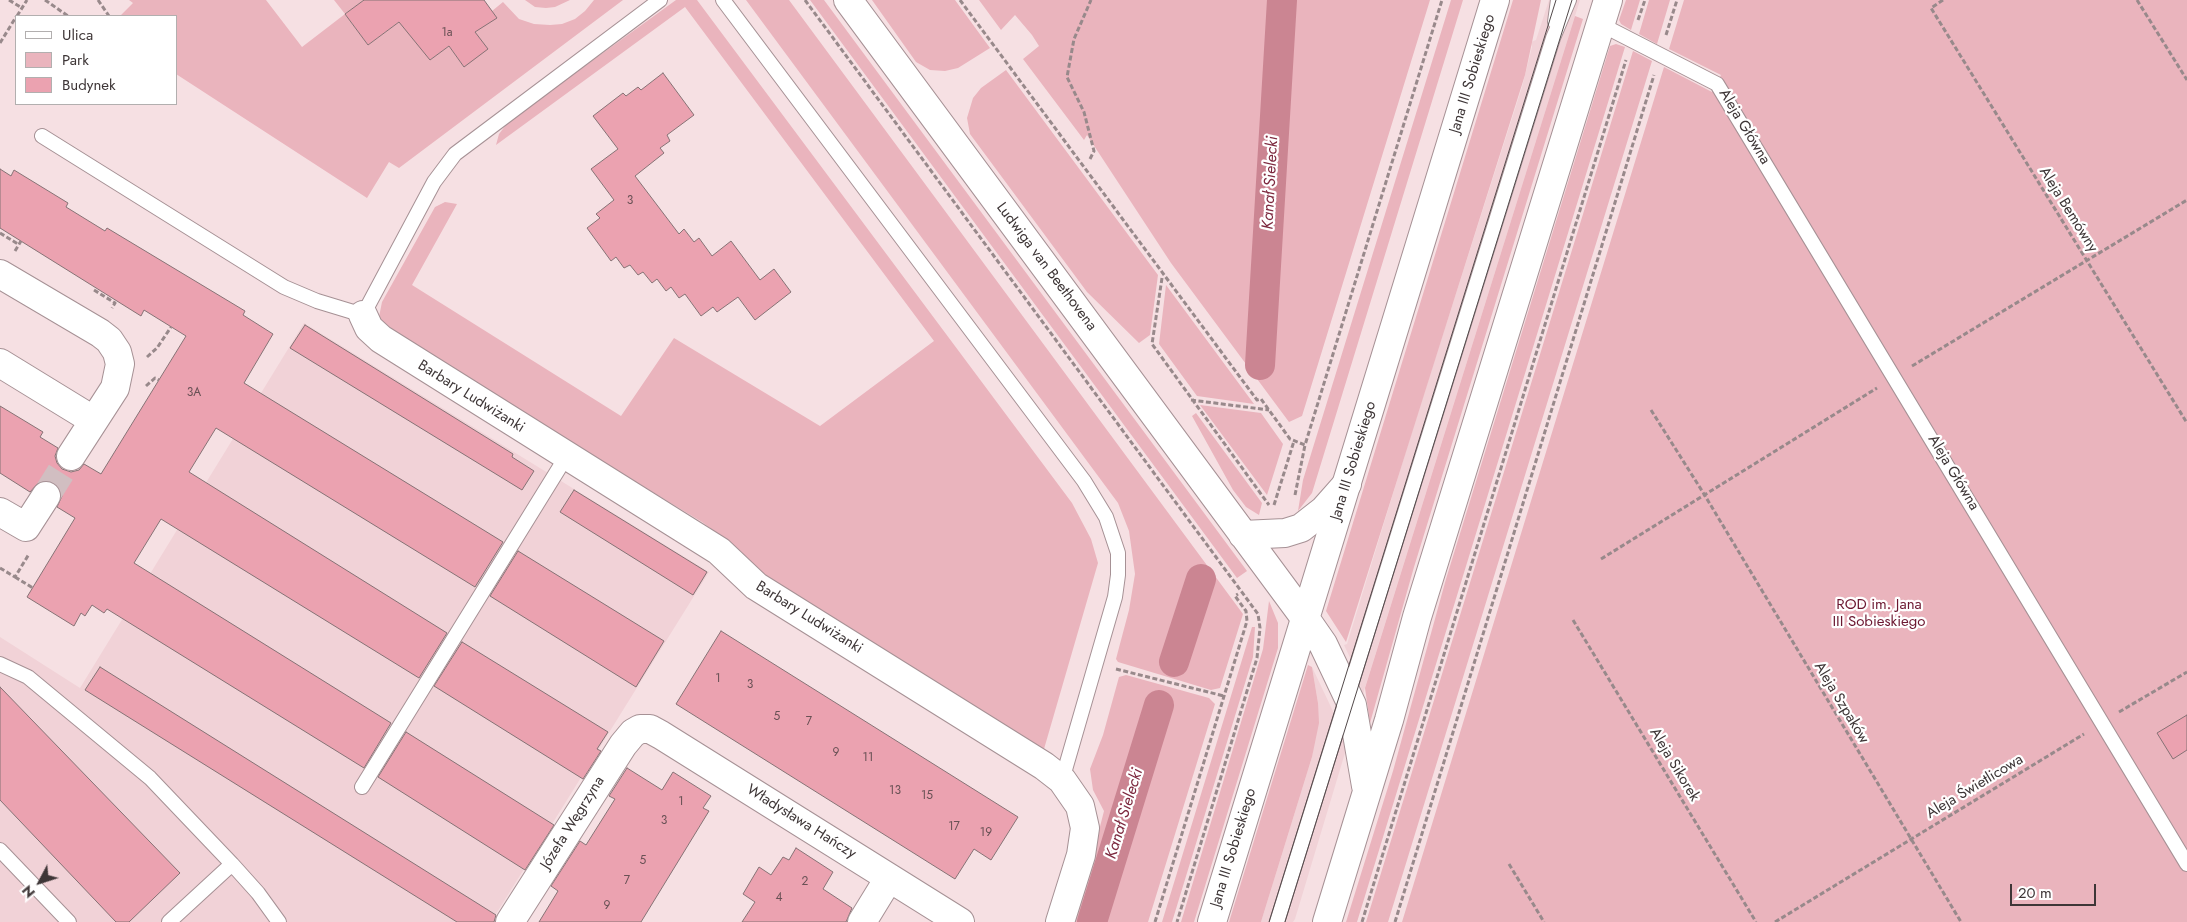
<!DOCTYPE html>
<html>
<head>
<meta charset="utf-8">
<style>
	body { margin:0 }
	#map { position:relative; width:2187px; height:922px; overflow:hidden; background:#f6e0e3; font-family:Jost,sans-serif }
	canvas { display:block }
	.legend { position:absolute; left:15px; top:15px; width:162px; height:90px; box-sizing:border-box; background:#fff; border:1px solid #b2afaf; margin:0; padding:6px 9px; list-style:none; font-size:15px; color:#3e3637 }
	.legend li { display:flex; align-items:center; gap:10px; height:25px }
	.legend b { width:25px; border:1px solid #b2afaf }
	.north { position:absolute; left:15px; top:857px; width:50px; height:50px; -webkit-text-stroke:4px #fff; paint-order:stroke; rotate:230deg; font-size:14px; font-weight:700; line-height:20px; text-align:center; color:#3e3637 }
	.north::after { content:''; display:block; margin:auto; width:18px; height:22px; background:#3e3637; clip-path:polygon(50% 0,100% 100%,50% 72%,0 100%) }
	.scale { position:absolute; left:2010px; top:884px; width:86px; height:22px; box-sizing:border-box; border:2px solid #3e3637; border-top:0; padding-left:6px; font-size:15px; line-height:18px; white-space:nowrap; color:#3e3637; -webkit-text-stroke:4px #fff; paint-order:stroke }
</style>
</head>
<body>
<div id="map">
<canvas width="2187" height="922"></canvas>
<ul class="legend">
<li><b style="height:6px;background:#fff"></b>Ulica</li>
<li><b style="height:14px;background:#eab4bd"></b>Park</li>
<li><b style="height:14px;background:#eba2b0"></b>Budynek</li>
</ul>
<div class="north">N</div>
<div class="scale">20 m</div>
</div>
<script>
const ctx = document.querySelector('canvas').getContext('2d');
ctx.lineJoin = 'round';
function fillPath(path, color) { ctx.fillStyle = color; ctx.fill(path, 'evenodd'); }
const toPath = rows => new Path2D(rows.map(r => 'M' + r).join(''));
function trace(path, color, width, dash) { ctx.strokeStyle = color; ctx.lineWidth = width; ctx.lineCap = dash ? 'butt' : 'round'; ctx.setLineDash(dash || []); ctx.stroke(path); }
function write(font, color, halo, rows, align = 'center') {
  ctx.font = font + ' Jost,sans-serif'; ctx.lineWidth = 4.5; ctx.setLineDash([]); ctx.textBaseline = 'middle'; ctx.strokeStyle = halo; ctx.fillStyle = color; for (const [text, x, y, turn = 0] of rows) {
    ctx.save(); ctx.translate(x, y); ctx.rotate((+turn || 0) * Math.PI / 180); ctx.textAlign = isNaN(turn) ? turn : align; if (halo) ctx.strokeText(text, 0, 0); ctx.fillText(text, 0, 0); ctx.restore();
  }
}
const built = toPath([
	[1549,0,1580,0,1363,694,1354,666,1344,645,1347,644,1413,428,1522,87,1532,47,1531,42,1536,40],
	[304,323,709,572,491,922,0,922,0,637,80,688],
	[1312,667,1348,743,1295,919,1293,922,1261,922,1312,757,1318,703]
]);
const green = toPath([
	[129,0,266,0,302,47,345,14,334,0,364,0,345,14,368,45,406,17,430,60,449,46,464,67,472,28,496,18,492,11,503,2,519,19,534,24,550,25,562,24,575,19,585,11,594,0,623,0,399,168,389,162,367,198,176,74,176,16,120,16,133,3],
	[525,0,570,0,555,7,546,8,535,7],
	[676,0,697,0,1072,503,1091,539,1098,563,1044,749,770,584,739,550,702,522,393,335,379,317,382,302,435,207,445,202,457,204,412,285,621,416,674,338,820,426,934,341,685,7,496,145,499,134,509,121],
	[746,0,789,0,1243,614,1220,688,1211,690,1118,662,1116,659,1129,610,1135,574,1129,531,1118,503],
	[810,0,824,0,1247,571,1237,578],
	[872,0,955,0,990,48,958,68,945,71,930,70,916,62],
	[979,0,1430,0,1302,416,1289,422,1171,263,1087,135,1084,140,1023,59,1039,46,1032,35,1015,15,1001,30],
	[1451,0,1463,0,1312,493,1298,511,1303,480],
	[1513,0,1541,0,1525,75,1346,642,1326,611],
	[1626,0,1640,0,1631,30,1621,24,1619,20],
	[1649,0,1670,0,1657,44,1639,34],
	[1684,0,2187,0,2187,922,1402,922,1664,67,1712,92,1721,75,1669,49],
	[1575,16,1583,19,1414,567,1370,723,1365,688],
	[1616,44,1625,47,1357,922,1346,922,1393,771,1446,579,1610,46],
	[1633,51,1652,61,1388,922,1366,922],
	[1006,70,1158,275,1150,335,1139,343,1087,292,970,134,967,118,973,98,981,88],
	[1166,285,1254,404,1197,396,1159,344],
	[1200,405,1261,413,1283,444,1267,495],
	[1196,413,1262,503,1259,515,1246,507,1233,490,1192,416],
	[1269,601,1278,623,1278,648,1194,922,1181,922,1263,649],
	[1252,627,1255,627,1253,657,1172,922,1162,922],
	[1308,665,1312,667,1318,703,1319,723,1312,757,1261,922,1229,922],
	[1126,675,1209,698,1215,704,1148,922,1072,922,1092,858,1104,811,1093,790,1090,769,1103,735,1119,677]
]);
const canal = toPath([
	[1260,365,1282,0],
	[1174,662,1201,579],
	[1092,922,1159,705]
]);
const building = toPath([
	[364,0,484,0,497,18,475,32,488,49,464,67,449,46,430,60,399,22,368,45,345,14,364,0],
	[663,73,694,115,667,135,670,141,660,148,664,153,635,176,679,234,684,229,694,242,699,238,712,256,731,241,760,280,774,269,791,292,755,320,738,297,717,312,713,307,701,316,685,294,679,298,671,287,666,291,657,279,652,283,643,272,638,275,630,265,624,268,616,257,611,261,587,228,600,218,596,214,614,200,591,169,618,149,593,116,623,93,626,96,638,87,641,90,663,73],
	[0,169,11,176,14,170,68,203,66,207,105,231,107,228,245,311,243,315,273,334,244,383,503,542,475,587,216,428,189,472,447,633,419,678,161,519,134,563,391,723,364,768,107,609,104,613,92,605,85,616,81,613,74,626,27,597,75,518,57,507,62,496,60,488,54,483,46,480,39,482,30,492,0,473,0,406,43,432,40,437,58,448,55,456,57,463,62,469,71,472,79,470,84,464,101,474,186,336,144,310,141,316,0,228,0,169],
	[305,325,513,454,512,457,534,471,522,490,290,348,305,325],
	[574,490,707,572,693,595,560,512,574,490],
	[518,551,664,641,636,687,490,596,518,551],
	[721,631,1018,817,991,860,974,849,955,879,676,704,721,631],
	[462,642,608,732,597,749,601,751,583,779,434,686,462,642],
	[100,667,496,915,494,922,457,922,85,690,100,667],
	[0,687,180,873,129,922,116,922,0,800,0,687],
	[2187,715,2187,750,2173,759,2157,733,2187,715],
	[406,732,554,825,525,870,378,777,406,732],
	[627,768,662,790,673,772,711,796,703,808,709,811,641,922,539,922,558,891,551,886,580,841,586,845,615,799,609,796,627,768],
	[796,848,833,872,823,889,852,908,846,922,742,922,755,902,743,894,759,867,771,875,783,857,789,860,796,848]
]);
const streetTunnel = toPath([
	[46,496,71,456]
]);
const path = toPath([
	[9,0,22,8],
	[45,0,68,16],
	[98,0,109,16],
	[805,0,1258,614,1260,628,1257,658,1177,922],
	[960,0,1257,400,1261,399,1290,439,1305,445,1442,0],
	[1943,0,1931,8,2187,423],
	[2137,0,2187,80],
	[17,16,27,0],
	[1638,20,1645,0],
	[1666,35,1677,0],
	[0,43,16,17],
	[1090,159,1094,151,1084,112,1067,77,1074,39,1091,0],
	[0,233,18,244],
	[15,251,21,241],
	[1162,278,1152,344,1269,505],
	[94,290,115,303,112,308],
	[147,357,157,348,171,327],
	[1912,366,2187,200],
	[146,386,155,378,159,380],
	[1191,400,1269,410],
	[1651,410,1704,494,1961,922],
	[1295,495,1305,445],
	[1274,505,1294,441],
	[1601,559,1877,388],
	[0,568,15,577,29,554],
	[15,577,33,588],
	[1573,620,1756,922],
	[1116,669,1224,696],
	[2119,712,2187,672],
	[1509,864,1544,922],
	[1155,922,1247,621,1246,611,1235,596,1238,594],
	[1362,922,1626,60],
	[1395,922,1654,75],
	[1775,922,2084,734]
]);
const lane = toPath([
	[723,0,1084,481,1106,517,1118,553,1118,575,1115,597,1062,780],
	[1555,22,1558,0],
	[1600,24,1717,84,2187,864],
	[42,136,284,287,317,301,363,315,434,182,455,154,660,0],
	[0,664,28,677,150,778,232,864,258,893,279,922],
	[362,787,566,457],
	[0,850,69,922],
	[169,922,232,864],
	[1277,922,1553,38,1569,0]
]);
const street = toPath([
	[848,0,1305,618],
	[0,274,100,333,109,340,117,352,120,364,115,388,71,456],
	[363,315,369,328,381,339,719,551,756,586,1044,766,1062,780,1080,806,1085,828,1081,855,1060,922],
	[0,363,93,420],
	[0,512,26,527,46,496],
	[1243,535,1285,533,1301,528,1324,510,1347,484],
	[510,922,623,745,633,733,640,729,650,729,661,735,960,922],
	[862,922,889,878]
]);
const secondary = toPath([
	[1305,618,1323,644,1352,705,1366,786],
	[1212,922,1495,0],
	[1327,922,1389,720,1417,617,1608,0]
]);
const tram = toPath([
	[1269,922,1556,0],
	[1285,922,1572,0]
]);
const numberNames = [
	["1a",447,33],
	["3",630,201],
	["3A",194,393],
	["1",718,679],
	["3",750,685],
	["5",777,717],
	["7",809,722],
	["9",836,753],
	["11",868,758],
	["13",895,791],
	["15",927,796],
	["1",681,802],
	["3",664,821],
	["17",954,827],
	["19",986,833],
	["5",643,861],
	["7",627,881],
	["2",805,882],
	["4",779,898],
	["9",607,906]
];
const streetNames = [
	["Jana III Sobieskiego",1473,74,-73],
	["Aleja Główna",1744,127,59],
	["Aleja Bemówny",2068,210,58],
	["Ludwiga van Beethovena",1046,267,53],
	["Barbary Ludwiżanki",471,397,32],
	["Jana III Sobieskiego",1354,461,-73],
	["Aleja Główna",1953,473,59],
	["Barbary Ludwiżanki",809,618,32],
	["Aleja Szpaków",1841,703,59],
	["Aleja Sikorek",1674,765,59],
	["Aleja Świetlicowa",1975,787,-31],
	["Władysława Hańczy",801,822,32],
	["Józefa Węgrzyna",573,823,-58],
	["Jana III Sobieskiego",1234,848,-73]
];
const parkNames = [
	["ROD im. Jana",1879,605],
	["III Sobieskiego",1879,622]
];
const waterNames = [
	["Kanał Sielecki",1271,183,-87],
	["Kanał Sielecki",1125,814,-73]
];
fillPath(built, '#f1d2d7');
fillPath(green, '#eab4bd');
trace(canal, '#cb8592', 30);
fillPath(building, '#eba2b0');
trace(building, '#867275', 1);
trace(streetTunnel, '#d1bec1', 28, [28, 14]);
trace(lane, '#a69195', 16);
trace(street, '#a69195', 30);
trace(secondary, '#a69195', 30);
trace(path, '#98898b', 3, [5, 2.5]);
trace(lane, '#fff', 14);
trace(street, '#fff', 28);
trace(secondary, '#fff', 28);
trace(tram, '#52494a', 1);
write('12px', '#695155', null, numberNames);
write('15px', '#3e3637', '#fff', streetNames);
write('15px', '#6c1831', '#fff', parkNames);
write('italic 16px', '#7d293f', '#fff', waterNames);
</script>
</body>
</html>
